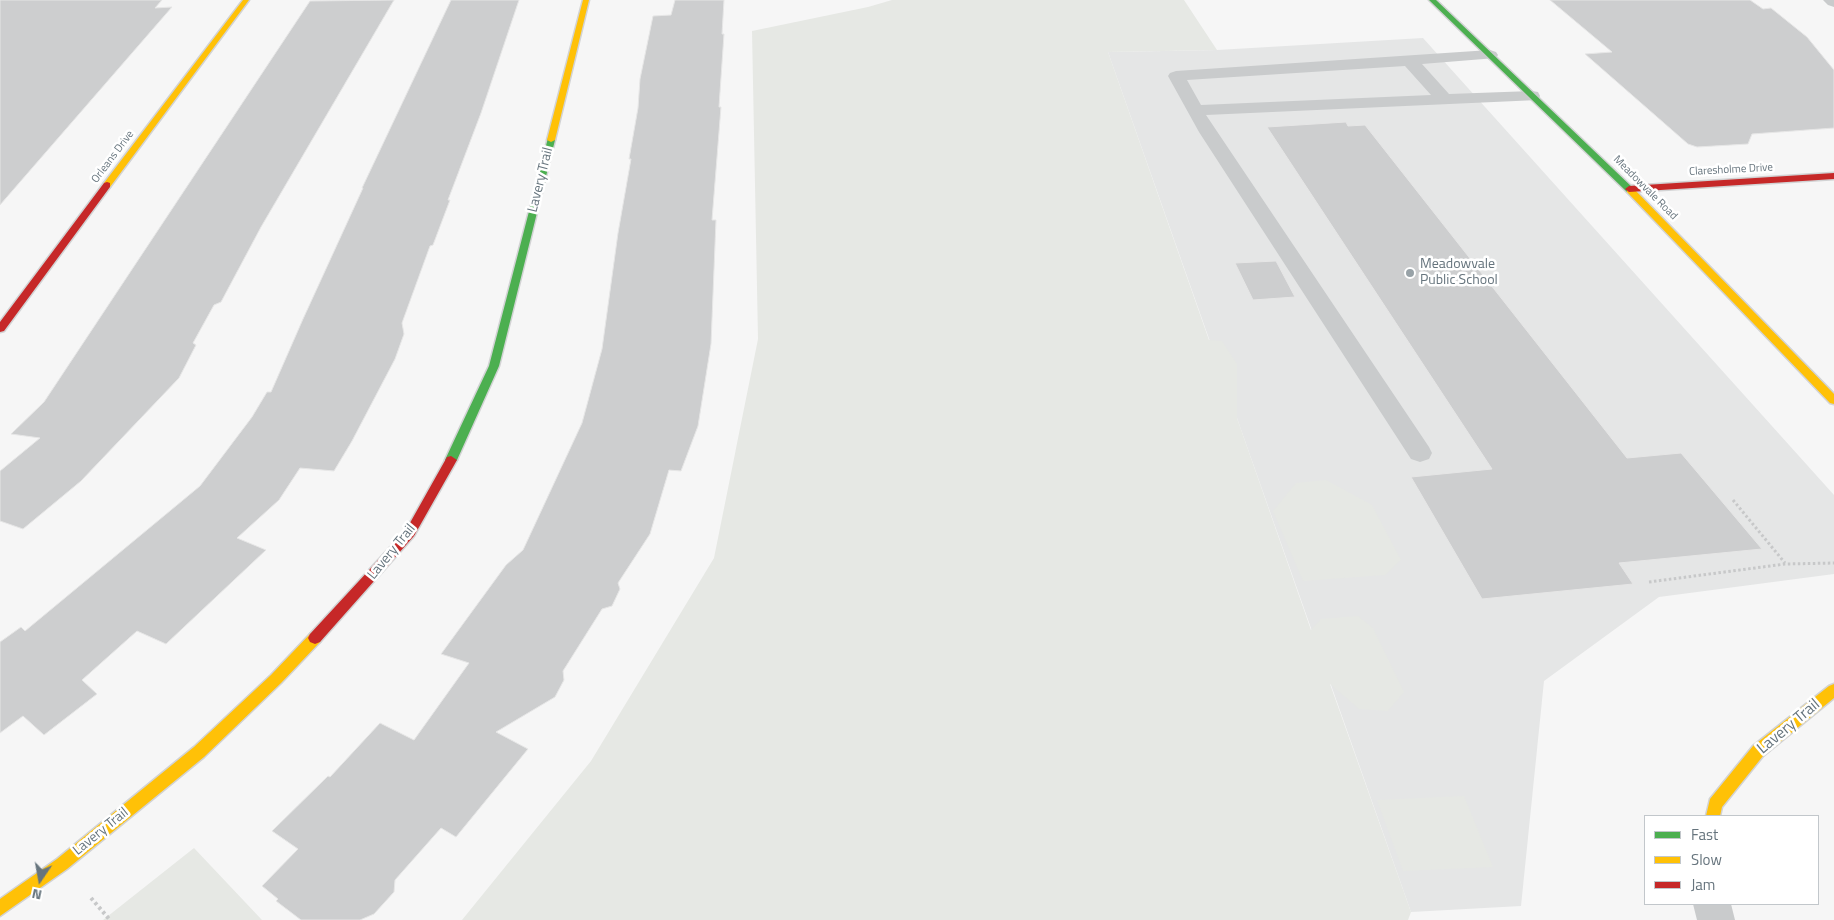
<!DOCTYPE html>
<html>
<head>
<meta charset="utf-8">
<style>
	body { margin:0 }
	#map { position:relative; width:1834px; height:920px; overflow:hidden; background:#f6f6f6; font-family:"Titillium Web",sans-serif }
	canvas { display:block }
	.legend { position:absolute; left:1644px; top:815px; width:175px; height:90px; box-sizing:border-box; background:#fff; border:1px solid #c2c7cb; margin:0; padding:6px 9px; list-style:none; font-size:15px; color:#66747d }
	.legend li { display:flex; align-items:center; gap:10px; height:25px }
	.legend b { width:25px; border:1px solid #c2c7cb }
	.north { position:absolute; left:15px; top:855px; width:50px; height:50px; -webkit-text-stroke:4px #fff; paint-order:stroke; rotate:192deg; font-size:14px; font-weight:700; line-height:20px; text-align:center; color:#66747d }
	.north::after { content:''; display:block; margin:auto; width:18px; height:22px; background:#66747d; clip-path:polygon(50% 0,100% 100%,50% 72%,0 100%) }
</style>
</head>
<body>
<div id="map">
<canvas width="1834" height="920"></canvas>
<ul class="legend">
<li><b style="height:6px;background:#4caf50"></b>Fast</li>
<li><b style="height:6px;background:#ffc107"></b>Slow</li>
<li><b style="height:6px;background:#c62828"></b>Jam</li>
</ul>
<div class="north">N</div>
</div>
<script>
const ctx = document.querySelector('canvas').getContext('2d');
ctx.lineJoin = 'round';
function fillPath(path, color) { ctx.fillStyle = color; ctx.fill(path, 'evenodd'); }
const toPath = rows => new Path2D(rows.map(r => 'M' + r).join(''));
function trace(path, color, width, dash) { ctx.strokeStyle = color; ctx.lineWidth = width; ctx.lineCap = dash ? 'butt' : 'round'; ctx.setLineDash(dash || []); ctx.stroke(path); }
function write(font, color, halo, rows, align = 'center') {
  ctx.font = font + ' "Titillium Web",sans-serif'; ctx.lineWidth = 5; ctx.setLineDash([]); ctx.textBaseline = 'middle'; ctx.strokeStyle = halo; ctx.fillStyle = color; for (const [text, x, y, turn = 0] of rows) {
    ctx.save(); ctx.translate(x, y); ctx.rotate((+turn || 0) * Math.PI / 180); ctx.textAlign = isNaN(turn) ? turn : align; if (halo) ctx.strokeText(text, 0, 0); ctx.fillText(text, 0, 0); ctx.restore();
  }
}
const built = toPath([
	[1423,38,1834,495,1834,574,1659,597,1544,681,1521,906,1411,912,1108,52,1217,50]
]);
const green = toPath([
	[892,0,1184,0,1217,50,1108,52,1209,340,1222,341,1237,364,1237,418,1311,630,1321,619,1358,616,1373,628,1404,692,1388,711,1359,709,1330,684,1411,912,1408,920,462,920,591,761,714,558,758,339,752,31,868,7],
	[1326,480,1372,505,1401,560,1385,575,1303,581,1273,511,1296,483],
	[1464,796,1493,867,1403,871,1377,800],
	[194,848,262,920,103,920]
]);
const building = toPath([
	[0,0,162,0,155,8,172,7,0,205,0,0],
	[394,0,261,227,221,302,214,305,193,343,196,345,179,378,81,481,23,529,0,521,0,471,40,438,11,434,44,402,310,1,394,0],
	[451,0,519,0,481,113,448,200,450,200,433,245,430,246,402,323,404,334,395,359,352,441,334,471,300,468,279,500,237,538,266,550,166,644,137,631,82,680,97,694,44,735,23,716,0,733,0,642,21,627,25,631,200,486,252,417,267,392,271,392,303,319,363,188,362,188,451,0],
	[675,0,724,0,722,34,724,34,719,107,721,107,712,220,716,220,711,344,698,426,681,471,669,470,650,534,618,583,620,589,612,606,602,609,563,671,564,680,555,697,496,732,528,749,456,837,441,828,395,880,394,892,374,914,360,920,301,920,276,901,278,899,262,886,298,849,272,831,328,776,330,777,380,723,414,740,469,663,441,654,506,565,523,550,582,423,602,349,618,233,631,159,629,159,638,108,640,79,653,16,671,15,675,0],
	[1550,0,1750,0,1763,9,1771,8,1807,37,1834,70,1834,128,1752,134,1748,144,1697,147,1688,144,1585,54,1612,52,1550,0],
	[1346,122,1348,126,1365,125,1627,458,1681,453,1762,549,1619,563,1633,584,1482,599,1411,477,1492,469,1267,127,1346,122],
	[1276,261,1295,297,1253,300,1235,263,1276,261]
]);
const pathFar1 = toPath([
	[1733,500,1785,563],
	[1649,582,1785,564,1834,563]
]);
const path = toPath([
	[91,898,110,920]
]);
const lane = toPath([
	[1490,50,1496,52,1498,55,1496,58,1422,64,1449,94,1532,91,1538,92,1540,96,1538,100,1206,115,1429,447,1432,453,1429,459,1420,462,1411,459,1199,132,1168,76,1170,73,1176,71,1490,50],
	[1405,66,1431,95,1201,105,1187,80,1405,66]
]);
const street = toPath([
	[1823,0,1834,0,1834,7,1828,5,1823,0],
	[1693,904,1731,904,1735,920,1697,920,1693,904]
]);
const fast = toPath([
	[1429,0,1436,0,1633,188,1633,192,1627,192,1429,0],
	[548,138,555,140,499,366,457,460,451,464,445,460,489,366,548,138]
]);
const slow = toPath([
	[243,0,249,0,110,187,104,187,104,183,243,0],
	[583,0,589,0,555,140,551,142,547,140,583,0],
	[1630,187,1633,188,1834,394,1834,404,1830,403,1627,192,1627,188,1630,187],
	[315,632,320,634,322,638,320,642,281,683,204,757,67,869,0,916,0,899,57,859,194,747,271,675,310,634,315,632],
	[1834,684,1834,698,1763,756,1722,807,1720,816,1706,816,1710,799,1753,746,1829,686,1834,684]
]);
const jam = toPath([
	[1834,173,1834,179,1629,192,1625,189,1629,186,1834,173],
	[107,182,110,183,110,187,4,331,0,332,0,322,104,183,107,182],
	[451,456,457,460,414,536,320,642,315,644,310,642,308,638,310,634,406,530,447,457,451,456]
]);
const markers = [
	[1410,273,5,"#98a2a7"]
];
const farStreetnames = [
	["Orleans Drive",113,157,-53],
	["Claresholme Drive",1731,170,-3],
	["Meadowvale Road",1645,188,45]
];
const streetNames = [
	["Lavery Trail",541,180,-76],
	["Lavery Trail",392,552,-51],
	["Lavery Trail",101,832,-39]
];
const poiNames = [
	["Meadowvale",1420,265],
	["Public School",1420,281]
];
const nearStreetnames = [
	["Lavery Trail",1789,727,-40]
];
fillPath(built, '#e5e6e6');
fillPath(green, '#e6e8e4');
fillPath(building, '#cdcecf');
trace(building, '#e6e6e6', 1);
trace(fast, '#d2d3d4', 3);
trace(slow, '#d2d3d4', 3);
trace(jam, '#d2d3d4', 3);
trace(pathFar1, '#c7c8c9', 3, [2.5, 2.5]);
trace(path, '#c7c8c9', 4, [3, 3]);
fillPath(lane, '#c9cbcc');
fillPath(street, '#c9cbcc');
fillPath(fast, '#4caf50');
fillPath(slow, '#ffc107');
fillPath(jam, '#c62828');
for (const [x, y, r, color] of markers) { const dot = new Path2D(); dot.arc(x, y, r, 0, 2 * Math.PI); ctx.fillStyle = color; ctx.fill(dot); trace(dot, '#fff', 2); }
write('11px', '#66747d', '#fff', farStreetnames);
write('14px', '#66747d', '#fff', streetNames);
write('14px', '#66747d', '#fff', poiNames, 'left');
write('16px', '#66747d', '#fff', nearStreetnames);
</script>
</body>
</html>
